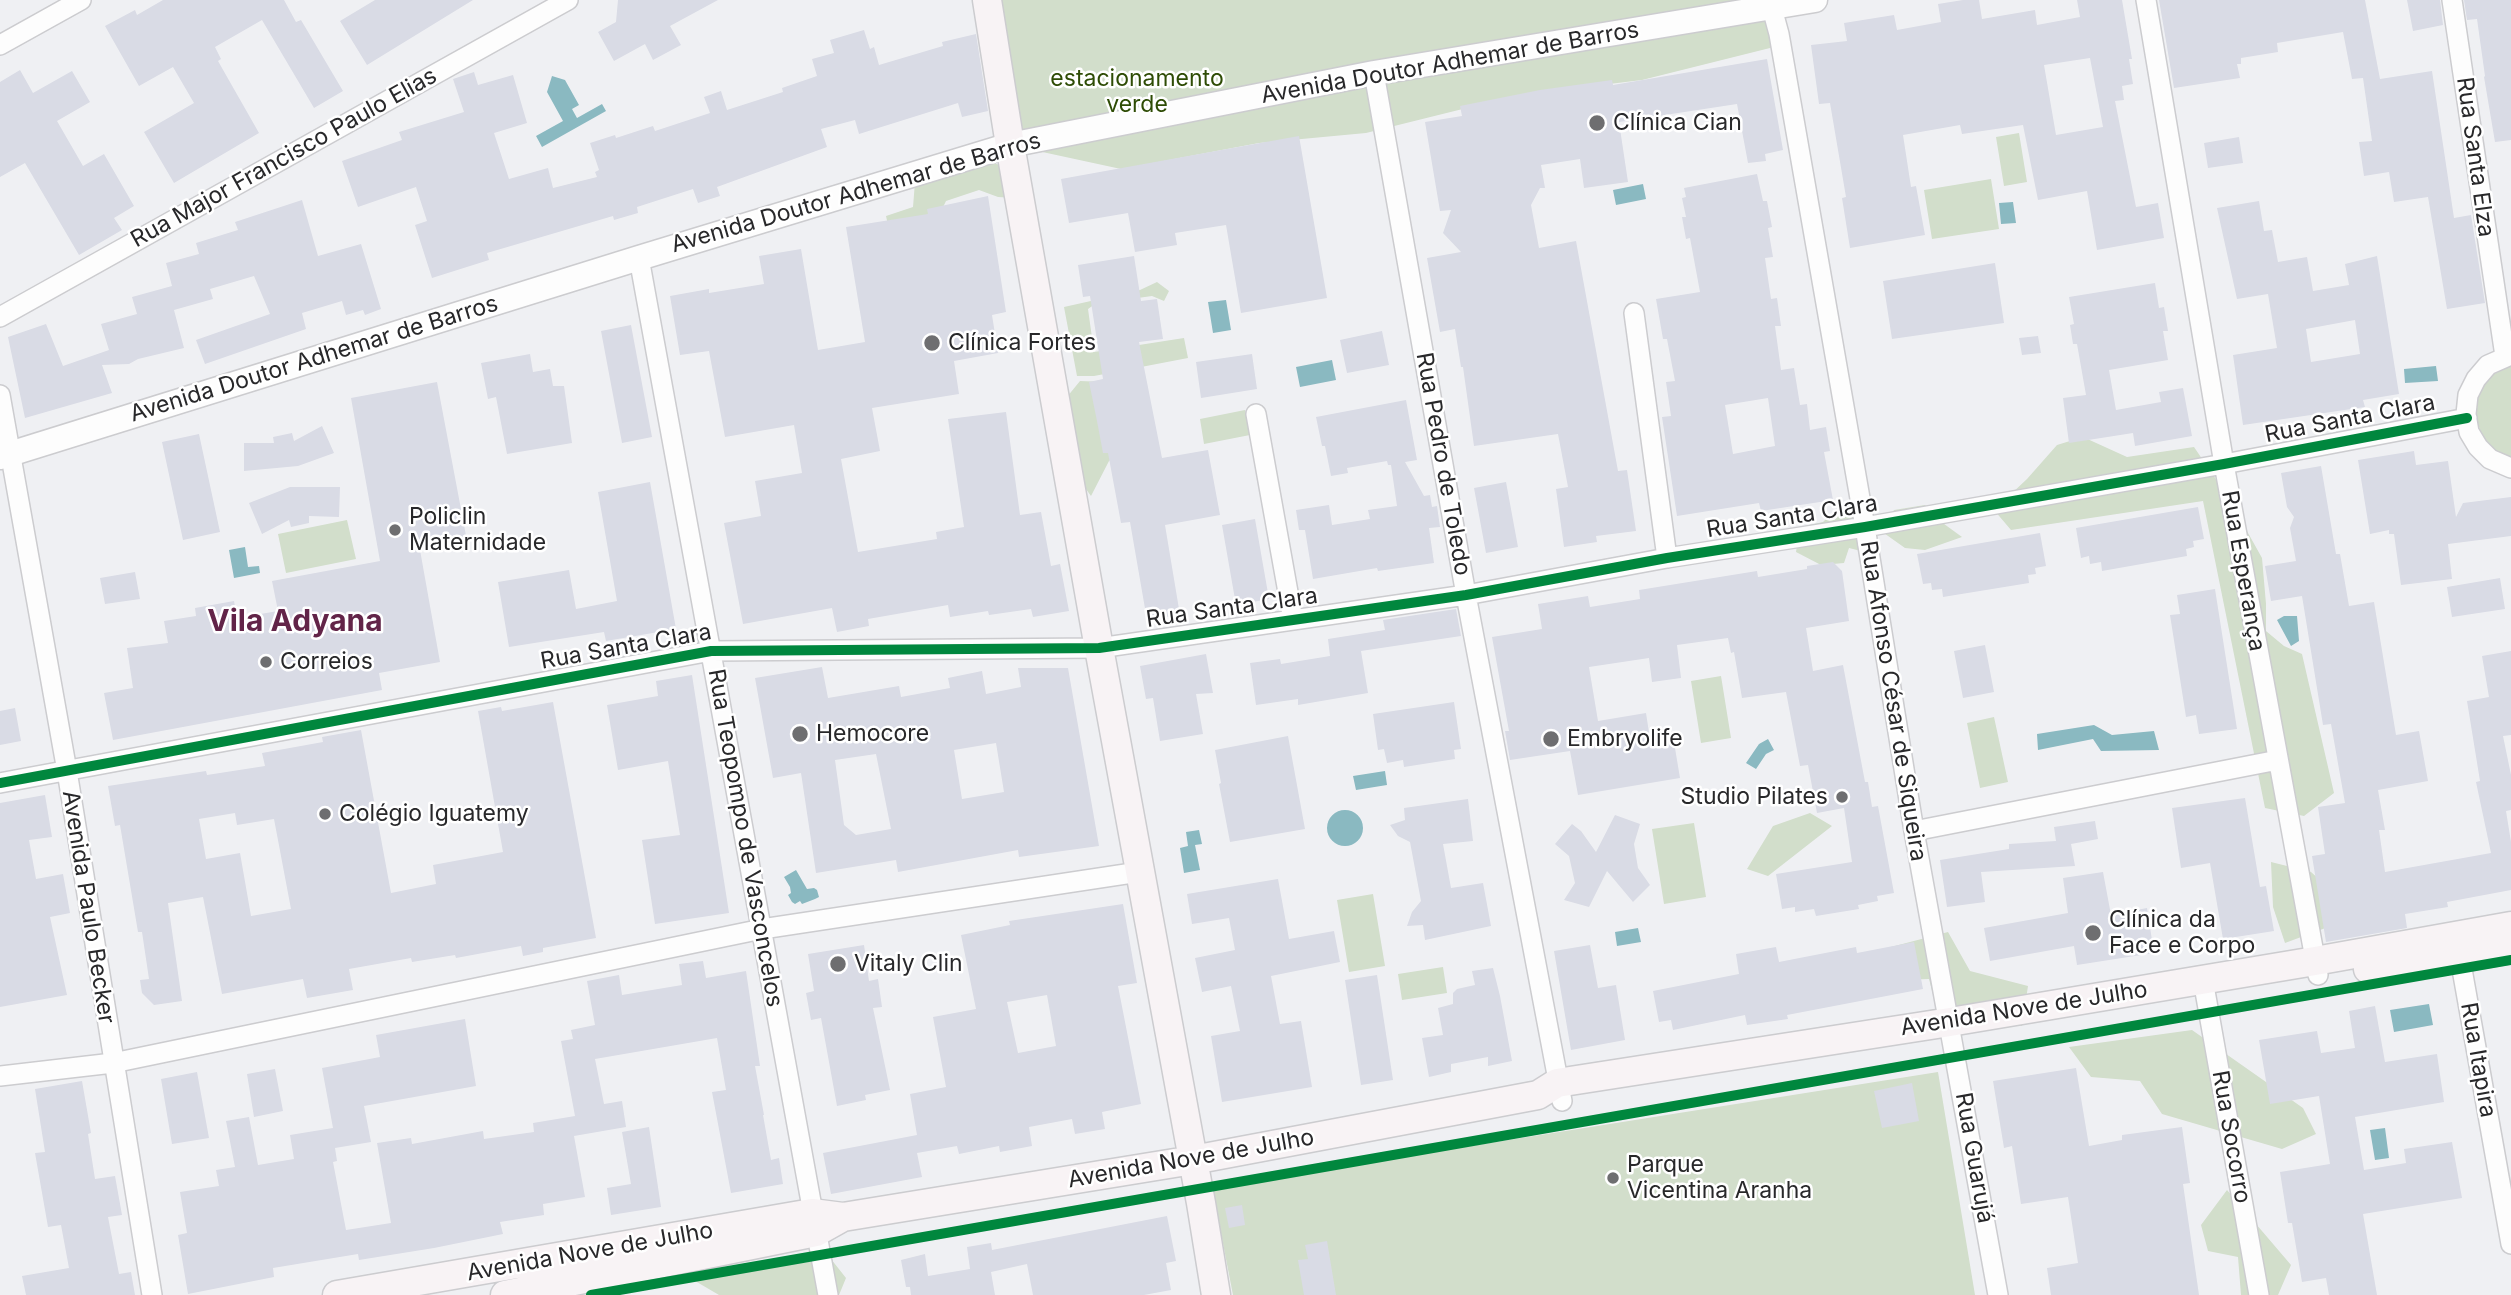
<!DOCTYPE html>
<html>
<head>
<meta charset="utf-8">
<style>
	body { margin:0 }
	canvas { display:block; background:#eff0f3 }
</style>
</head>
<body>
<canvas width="2511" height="1295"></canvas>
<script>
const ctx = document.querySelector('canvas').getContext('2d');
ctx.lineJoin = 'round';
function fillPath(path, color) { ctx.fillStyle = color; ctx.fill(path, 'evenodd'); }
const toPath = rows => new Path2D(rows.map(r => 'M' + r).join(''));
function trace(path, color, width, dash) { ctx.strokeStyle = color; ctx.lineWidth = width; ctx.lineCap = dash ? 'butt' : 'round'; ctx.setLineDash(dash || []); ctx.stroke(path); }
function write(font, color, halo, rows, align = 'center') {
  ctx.font = font + ' Inter,sans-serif'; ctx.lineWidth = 5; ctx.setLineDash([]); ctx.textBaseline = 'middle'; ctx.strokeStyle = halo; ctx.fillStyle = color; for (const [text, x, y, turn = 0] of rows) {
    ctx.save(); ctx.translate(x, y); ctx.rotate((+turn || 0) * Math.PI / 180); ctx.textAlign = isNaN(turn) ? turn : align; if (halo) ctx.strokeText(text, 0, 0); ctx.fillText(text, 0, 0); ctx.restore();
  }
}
const green = toPath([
	[998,0,1776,0,1778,46,1642,80,1519,95,1366,133,1259,143,1121,169,1010,145],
	[2019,133,2027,182,2004,186,1996,137],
	[962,152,1011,169,1015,198,998,197,979,190,946,201,933,228,890,234,886,216,913,207,915,182],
	[1991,179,1999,229,1932,239,1924,190],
	[1157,282,1169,291,1164,301,1152,296,1095,304,1088,309,1094,352,1184,338,1188,358,1094,376,1077,376,1064,307,1140,290],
	[2511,365,2511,459,2502,456,2489,446,2481,433,2476,417,2477,401,2483,386,2494,374],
	[1080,381,1132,383,1142,435,1109,461,1091,496,1072,470,1049,419],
	[1245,410,1250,435,1204,444,1200,419],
	[2083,437,2127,457,2194,447,2228,497,2262,558,2266,604,2266,631,2284,646,2302,654,2334,793,2304,816,2265,808,2203,501,2011,530,1994,510,2027,479,2057,445],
	[1925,505,1940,521,1962,537,1925,550,1905,548,1881,531,1894,510],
	[1834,511,1853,512,1861,551,1849,548,1844,563,1821,565,1796,552,1800,527,1823,522],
	[347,520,356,559,286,573,278,534],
	[1721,676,1731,738,1701,743,1691,681],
	[1994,717,2008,782,1980,788,1967,723],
	[1810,813,1832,826,1768,876,1747,869,1773,826],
	[1694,823,1706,897,1664,904,1652,829],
	[2271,862,2311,872,2321,881,2347,920,2285,943,2273,907],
	[1373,894,1385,966,1349,972,1337,900],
	[1948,932,1970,971,2028,986,2022,1026,1935,1002,1929,979,1901,980,1891,947],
	[1443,967,1447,993,1402,1000,1398,974],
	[2192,1030,2303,1108,2316,1134,2282,1149,2162,1114,2140,1081,2091,1077,2069,1047],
	[1938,1072,1975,1295,1233,1295,1212,1187],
	[2227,1190,2291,1265,2278,1295,2241,1295,2238,1257,2208,1251,2201,1225],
	[831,1259,846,1278,839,1295,719,1295,690,1278]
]);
const water = toPath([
	[552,76,565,80,579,105,572,109,577,118,602,104,606,111,542,147,536,136,563,121,547,92],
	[1643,184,1646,199,1616,205,1613,190],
	[2013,202,2016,223,2001,224,1999,203],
	[1226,300,1231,330,1213,333,1208,302],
	[1332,360,1336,380,1300,387,1296,367],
	[2436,366,2438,381,2405,383,2404,369],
	[245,547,248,567,259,566,260,573,234,578,229,550],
	[2284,616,2297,616,2299,641,2291,646,2277,620],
	[2094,725,2112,735,2154,731,2159,750,2101,751,2093,739,2038,750,2037,734],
	[1768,739,1774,750,1766,754,1756,769,1746,763,1759,744],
	[1385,771,1387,785,1356,790,1353,776],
	'1327 828a18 18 0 1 1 36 0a18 18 0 1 1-36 0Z',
	[1199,830,1202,844,1195,845,1200,870,1184,873,1180,848,1188,846,1186,832],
	[796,870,807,889,814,888,817,890,819,897,815,899,802,904,800,901,795,904,792,902,788,895,791,893,790,887,784,877],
	[1638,928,1641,942,1617,946,1615,932],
	[2429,1004,2433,1025,2394,1032,2390,1010],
	[2385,1128,2389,1158,2375,1160,2370,1130]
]);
const building = toPath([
	[163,0,284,0,296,22,301,20,343,91,314,108,262,20,215,47,221,59,218,61,259,133,174,183,144,132,194,103,173,67,139,86,105,26,135,10,137,15],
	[375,0,473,0,367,65,340,21],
	[618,0,718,0,670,26,681,45,653,60,645,44,614,61,598,32,616,22],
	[1963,0,1979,0,1982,19,2035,10,2037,25,2080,17,2077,0,2122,0,2132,59,2129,59,2133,84,2122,86,2124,100,2115,101,2136,207,2158,203,2164,238,2097,250,2087,191,2038,200,2023,125,1962,134,1960,125,1903,135,1911,187,1916,186,1925,235,1850,248,1842,198,1846,197,1830,103,1819,104,1811,45,1847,41,1844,23,1894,15,1897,30,1941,22,1938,4],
	[2090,58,2103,127,2056,135,2044,65],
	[2159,0,2365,0,2380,79,2432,71,2454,218,2471,215,2485,303,2447,309,2428,197,2394,202,2389,172,2364,176,2359,142,2372,141,2363,78,2352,79,2343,32,2277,43,2278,52,2241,58,2241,64,2237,64,2240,78,2174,88],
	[2407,0,2440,0,2443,25,2413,31],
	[2464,0,2511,0,2511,140,2495,142,2484,77,2485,76,2477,19,2467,20],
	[864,30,870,49,874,47,879,65,943,46,942,42,976,34,988,111,962,117,958,103,859,134,855,120,821,129,827,147,717,187,720,196,698,203,693,189,637,207,638,213,614,220,613,216,487,253,489,260,432,278,415,225,427,221,416,187,358,207,342,161,402,140,399,132,464,112,453,79,474,72,478,85,513,75,527,123,494,133,509,179,548,168,553,188,597,177,595,172,599,170,590,143,615,135,616,138,653,126,655,131,710,113,704,97,721,91,727,110,783,92,782,88,817,76,812,59,834,53,830,40],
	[1767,59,1783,150,1765,154,1766,161,1748,163,1737,104,1619,122,1628,182,1584,188,1580,159,1541,165,1545,188,1540,188,1531,205,1539,248,1576,241,1618,471,1627,470,1636,531,1596,536,1597,542,1564,547,1556,489,1568,487,1558,434,1474,446,1463,367,1461,367,1455,329,1440,332,1427,258,1461,252,1443,233,1451,210,1440,211,1425,122,1462,116,1460,106,1540,90,1612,80,1613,85],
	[20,70,33,93,72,71,90,102,57,121,83,166,104,154,134,206,114,218,122,230,79,255,25,163,0,177,0,82],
	[1299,136,1327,298,1241,313,1226,225,1175,233,1177,245,1135,252,1128,213,1069,223,1061,179],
	[2239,137,2243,163,2208,168,2204,143],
	[1757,174,1763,201,1767,201,1772,227,1768,228,1773,257,1765,258,1771,299,1777,298,1781,326,1775,326,1781,370,1794,368,1800,405,1807,404,1810,430,1826,427,1830,451,1824,452,1833,500,1761,511,1759,503,1677,516,1662,417,1671,416,1666,382,1675,381,1667,339,1663,339,1656,299,1700,292,1690,238,1686,239,1682,217,1686,217,1682,198,1686,197,1684,188],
	[1768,398,1775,446,1733,454,1725,405],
	[988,196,1006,312,992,315,998,353,954,361,959,394,872,408,880,451,841,459,858,552,937,539,936,532,964,527,948,419,1006,412,1020,515,1041,512,1051,566,1060,564,1069,611,1033,617,1031,609,989,615,988,611,950,617,948,605,868,619,869,626,837,632,832,608,743,624,724,523,761,516,755,481,802,473,794,425,725,437,709,351,680,355,670,296,709,289,709,293,764,284,759,256,801,249,818,350,865,342,846,227,928,214,927,209],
	[302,200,318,256,361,244,381,309,365,315,363,310,346,315,342,301,302,313,306,329,205,364,196,340,270,314,254,276,210,289,213,299,174,310,184,348,138,359,129,364,102,365,112,393,25,418,8,337,46,324,63,366,109,350,101,324,137,314,132,297,172,286,166,263,199,254,196,243,238,230,235,222],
	[2259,201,2264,231,2272,230,2278,262,2307,257,2313,291,2349,285,2345,264,2377,256,2399,394,2363,400,2365,407,2243,425,2233,355,2277,348,2268,294,2237,299,2217,208],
	[2355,320,2360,354,2311,362,2306,329],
	[1134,256,1141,301,1157,299,1163,339,1139,342,1162,458,1208,450,1220,515,1165,525,1180,615,1147,620,1130,522,1121,523,1108,453,1103,453,1097,421,1089,382,1103,379,1090,296,1083,297,1078,265],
	[1995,263,2004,323,1892,339,1883,281],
	[2155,283,2159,308,2164,307,2168,331,2163,331,2168,360,2109,370,2116,410,2161,402,2159,392,2183,388,2192,436,2135,446,2133,433,2069,443,2063,398,2086,395,2077,344,2073,344,2070,325,2074,324,2069,297],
	[631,325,652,437,622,443,601,331],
	[1382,331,1389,365,1347,373,1340,340],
	[2038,336,2041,353,2022,355,2019,338],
	[530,354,533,372,550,369,553,386,564,386,572,443,507,454,496,397,488,399,481,363],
	[1252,354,1257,389,1201,398,1196,362],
	[437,382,467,541,420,550,440,662,379,673,382,690,113,740,104,693,133,688,127,648,168,643,164,621,196,616,195,608,234,601,237,618,278,611,272,581,380,561,351,398],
	[1406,400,1417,460,1405,462,1424,496,1430,495,1432,507,1437,506,1440,527,1429,528,1434,563,1378,571,1377,568,1313,579,1305,530,1299,530,1296,510,1329,505,1332,525,1370,519,1368,510,1397,506,1391,465,1388,465,1387,461,1347,468,1348,473,1331,476,1325,446,1322,446,1316,417],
	[322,426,334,453,298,466,244,471,244,443,274,443,273,437,292,433,294,441],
	[199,434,220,532,183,540,162,442],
	[2414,451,2416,465,2448,461,2456,517,2463,503,2511,497,2511,536,2448,544,2452,579,2401,585,2394,534,2389,534,2389,530,2370,534,2358,460],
	[2321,466,2336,554,2340,554,2349,606,2374,602,2396,735,2419,731,2428,781,2378,790,2385,830,2379,830,2385,872,2491,853,2476,782,2480,781,2467,701,2489,697,2482,656,2511,651,2511,735,2503,736,2511,775,2511,810,2506,811,2511,842,2511,890,2447,902,2448,907,2405,914,2407,928,2326,942,2312,856,2325,854,2318,807,2345,803,2331,724,2323,725,2302,596,2271,601,2265,566,2296,561,2290,528,2294,517,2287,507,2281,473],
	[650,482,676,629,606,641,604,632,509,647,498,582,569,570,576,609,617,601,598,492],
	[1506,482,1518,547,1486,553,1474,488],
	[290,487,340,487,339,517,309,516,309,523,291,527,289,520,262,534,249,503],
	[2198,507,2204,539,2193,541,2194,547,2186,549,2187,556,2102,571,2101,562,2090,564,2089,556,2081,558,2076,528],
	[1255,519,1269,599,1236,605,1222,525],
	[2040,533,2046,566,2035,568,2036,574,2028,575,2029,583,1943,597,1942,589,1932,590,1931,583,1923,584,1917,554],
	[1833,562,1842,571,1849,621,1806,628,1813,671,1843,665,1865,782,1868,782,1872,807,1878,806,1894,893,1877,896,1878,901,1858,905,1859,909,1816,916,1814,909,1795,912,1795,907,1782,909,1776,874,1852,862,1844,808,1817,813,1808,765,1800,766,1786,692,1742,698,1734,652,1731,653,1728,638,1677,645,1681,678,1652,682,1649,658,1589,667,1598,721,1646,713,1650,739,1673,736,1680,778,1578,795,1570,751,1510,760,1505,731,1509,731,1492,637,1542,629,1538,604,1588,596,1590,607,1640,599,1639,590,1757,571,1758,577,1807,569,1807,566],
	[135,572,140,599,105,604,100,578],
	[2500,578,2505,609,2452,617,2447,587],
	[2215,589,2237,729,2199,734,2196,715,2186,717,2170,615,2180,614,2177,595],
	[1456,609,1461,636,1361,651,1368,693,1298,705,1298,699,1256,705,1250,663,1280,659,1281,664,1330,656,1328,639,1385,630,1383,620],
	[1985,645,1994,692,1963,698,1954,651],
	[1206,654,1213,693,1196,694,1203,734,1160,741,1153,698,1146,699,1140,666],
	[822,667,828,698,899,686,901,697,950,688,948,678,982,671,986,694,1021,687,1018,668,1068,668,1099,846,1019,857,1018,850,898,872,896,860,816,873,801,773,773,778,755,678],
	[996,743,1004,792,962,799,954,750],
	[876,754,891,829,856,835,844,825,835,760],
	[692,675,729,913,655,924,642,840,680,835,668,761,618,770,607,705,658,696,656,681],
	[553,702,596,938,543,948,543,952,523,956,521,946,456,958,455,955,412,962,411,958,349,969,353,990,307,998,303,979,222,994,203,897,168,903,182,1001,154,1005,142,993,140,980,149,979,142,932,138,932,120,825,115,826,108,786,206,771,207,775,265,766,262,753,323,742,322,737,361,730,391,893,436,884,433,865,503,852,478,711,501,707,502,711],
	[235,813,237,825,274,819,291,909,251,916,240,853,206,859,199,819],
	[1454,702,1461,749,1454,750,1455,759,1404,767,1403,760,1387,763,1384,749,1378,750,1373,714],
	[15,708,21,741,0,745,0,711],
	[1288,736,1305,829,1230,842,1219,784,1221,783,1215,750],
	[45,795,52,837,29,840,36,879,63,874,70,913,50,917,67,995,0,1007,0,803],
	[2245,798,2260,887,2266,886,2274,931,2223,939,2210,863,2181,868,2172,808],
	[1468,799,1473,841,1443,844,1451,888,1483,883,1491,926,1425,940,1423,925,1407,926,1412,912,1421,901,1410,842,1398,836,1390,825,1405,820,1404,808],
	[1615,815,1640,824,1634,844,1638,868,1650,885,1633,902,1607,871,1589,907,1564,900,1575,883,1569,856,1555,844,1572,824,1581,831,1596,852],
	[2095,821,2098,839,2071,844,2075,866,1981,872,1985,902,1947,907,1940,860,2009,849,2009,844,2056,841,2054,827],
	[2103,872,2111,915,2147,908,2154,953,2077,965,2074,946,1990,961,1984,928,2068,913,2063,878],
	[1278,879,1289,939,1334,931,1340,962,1271,976,1280,1024,1301,1021,1312,1087,1222,1102,1211,1036,1240,1031,1231,986,1202,992,1195,958,1235,950,1229,918,1192,924,1187,894],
	[1123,904,1137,983,1118,986,1141,1104,1102,1112,1105,1129,1075,1134,1072,1119,1029,1127,1032,1146,1000,1152,999,1146,959,1154,957,1146,917,1153,922,1177,831,1194,823,1153,917,1135,910,1094,946,1087,933,1017,976,1009,961,935,1010,925,1009,921],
	[1047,995,1056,1046,1018,1053,1007,1002],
	[1914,942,1923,989,1787,1015,1788,1019,1747,1025,1745,1015,1673,1030,1671,1020,1659,1022,1653,991,1739,974,1736,954,1776,947,1779,962,1856,947,1857,953],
	[864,945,869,981,878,979,882,1007,873,1008,890,1090,865,1095,866,1100,837,1106,821,1018,811,1020,806,993,814,991,808,954],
	[1590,945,1598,988,1616,985,1625,1040,1571,1050,1554,951],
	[703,961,706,978,746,971,760,1066,755,1066,764,1115,763,1115,771,1160,779,1158,783,1184,731,1193,712,1092,726,1090,717,1038,595,1059,604,1104,622,1101,626,1127,574,1136,585,1197,543,1204,544,1215,500,1222,503,1234,434,1248,359,1260,358,1254,273,1268,274,1277,188,1294,178,1235,187,1233,180,1192,219,1186,216,1170,235,1167,226,1121,249,1117,258,1165,294,1159,290,1135,333,1128,322,1068,380,1057,376,1035,465,1019,476,1086,364,1106,371,1142,335,1148,337,1161,333,1162,346,1230,391,1223,377,1143,411,1138,412,1144,483,1131,484,1139,534,1132,533,1123,575,1116,561,1041,573,1039,571,1030,595,1025,587,981,619,975,622,995,682,985,679,964],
	[1493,968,1500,996,1512,1061,1488,1066,1488,1057,1451,1064,1451,1072,1429,1077,1422,1038,1443,1035,1438,1008,1453,1004,1453,993,1457,989,1475,985,1472,971],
	[1377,975,1393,1080,1361,1085,1345,980],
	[2375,1006,2385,1062,2437,1054,2444,1102,2355,1117,2364,1170,2406,1163,2404,1149,2452,1142,2462,1198,2363,1214,2377,1295,2329,1295,2326,1278,2302,1282,2292,1223,2288,1223,2280,1172,2330,1164,2319,1096,2270,1104,2259,1040,2317,1031,2321,1053,2355,1048,2349,1011],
	[2076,1068,2089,1146,2122,1140,2122,1135,2182,1127,2190,1183,2183,1184,2199,1295,2051,1295,2047,1268,2078,1263,2068,1197,2021,1204,2012,1146,2004,1148,1993,1081],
	[275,1069,283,1111,254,1117,247,1074],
	[197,1072,209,1138,172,1144,161,1079],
	[82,1081,91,1133,88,1134,95,1179,115,1176,122,1215,108,1217,119,1274,131,1272,135,1295,26,1295,22,1276,69,1268,61,1225,48,1227,35,1153,45,1152,35,1089],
	[1912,1083,1919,1121,1882,1128,1874,1091],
	[649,1127,661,1207,611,1215,607,1188,631,1184,622,1132],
	[1242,1205,1245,1225,1229,1228,1225,1208],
	[1167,1216,1176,1261,1166,1263,1171,1290,1144,1295,1033,1295,1027,1264,991,1272,995,1295,911,1295,910,1287,906,1287,901,1260,925,1254,928,1276,970,1269,967,1247,991,1243,992,1250],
	[1327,1241,1336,1295,1304,1295,1298,1260,1308,1259,1305,1245]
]);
const minor = toPath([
	[2146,0,2224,464,2318,975],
	[2452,0,2505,356],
	[1772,8,1779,34,1865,527,1914,831,1998,1295],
	[0,45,81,0],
	[1374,73,1466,595,1562,1101],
	[639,258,828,1295],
	[1634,313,1667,558],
	[0,317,568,0],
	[2511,355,2488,365,2476,379,2468,395,2466,414,2469,432,2478,447,2490,459,2511,468],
	[0,395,67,771,152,1295],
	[1256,414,1293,620],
	[0,783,711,651,1099,648,1466,595,1667,558,1865,527,2224,464,2467,418],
	[1914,831,2278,760],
	[2460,958,2511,1244],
	[2203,980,2259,1295],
	[0,1076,113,1063,762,929,1139,872]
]);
const tertiary = toPath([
	[0,457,639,258,1010,145,1374,73,1815,0]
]);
const secondary = toPath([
	[987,0,1010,145,1099,648,1201,1203,1216,1295],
	[2368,969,2460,958,2511,949],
	[337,1295,812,1213,843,1217,1193,1160,1538,1095,1557,1083,1950,1022,2315,961,2511,926],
	[505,1295,816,1232,841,1218]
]);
const cycleway = toPath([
	[0,783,711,651,1099,648,1466,595,1667,558,1865,527,2224,464,2467,418],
	[591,1295,2511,960]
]);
const markers = [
	[1597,123,9,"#6e6e70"],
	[932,343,9,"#6e6e70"],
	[395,530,7,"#6e6e70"],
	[266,662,7,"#6e6e70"],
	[800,734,9,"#6e6e70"],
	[1551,739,9,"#6e6e70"],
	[1842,797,7,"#6e6e70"],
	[325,814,7,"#6e6e70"],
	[2093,933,9,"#6e6e70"],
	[838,964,9,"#6e6e70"],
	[1613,1178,7,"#6e6e70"]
];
const streetNames = [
	["Avenida Doutor Adhemar de Barros",1450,63,-10],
	["Rua Santa Elza",2475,157,82],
	["Rua Major Francisco Paulo Elias",284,158,-29],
	["Avenida Doutor Adhemar de Barros",856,193,-16],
	["Avenida Doutor Adhemar de Barros",314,359,-17],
	["Rua Santa Clara",2350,419,-11],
	["Rua Pedro de Toledo",1443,464,80],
	["Rua Santa Clara",1792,517,-9],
	["Rua Esperança",2243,571,80],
	["Rua Santa Clara",1232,608,-8],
	["Rua Santa Clara",626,647,-10],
	["Rua Afonso César de Siqueira",1893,701,81],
	["Rua Teopompo de Vasconcelos",745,838,80],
	["Avenida Paulo Becker",88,907,81],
	["Avenida Nove de Julho",2024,1009,-9],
	["Rua Itapira",2478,1060,80],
	["Rua Socorro",2231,1137,80],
	["Rua Guarujá",1974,1158,80],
	["Avenida Nove de Julho",1191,1159,-10],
	["Avenida Nove de Julho",590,1252,-10]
];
const parkNames = [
	["estacionamento",1137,79],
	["verde",1137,105]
];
const poiNames = [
	["Clínica Cian",1613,123],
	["Clínica Fortes",948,343],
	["Policlin",409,517],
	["Maternidade",409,543],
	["Correios",280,662],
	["Hemocore",816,734],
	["Embryolife",1567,739],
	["Studio Pilates",1828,797,"right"],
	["Colégio Iguatemy",339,814],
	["Clínica da",2109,920],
	["Face e Corpo",2109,946],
	["Vitaly Clin",854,964],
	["Parque",1627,1165],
	["Vicentina Aranha",1627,1191]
];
const districtNames = [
	["Vila Adyana",295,622]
];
fillPath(green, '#d2decb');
fillPath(water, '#8ab9c1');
fillPath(building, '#d9dbe5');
trace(minor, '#cccccf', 22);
trace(tertiary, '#cccccf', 27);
trace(secondary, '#cccccf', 31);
trace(minor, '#fdfdfd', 19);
trace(tertiary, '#fdfdfd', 24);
trace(secondary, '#f8f3f5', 28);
trace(cycleway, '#00873e', 10);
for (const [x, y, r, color] of markers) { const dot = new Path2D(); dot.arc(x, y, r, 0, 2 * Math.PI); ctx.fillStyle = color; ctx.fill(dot); trace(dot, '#fff', 2.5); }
write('23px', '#28282a', '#fff', streetNames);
write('23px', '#2e4c05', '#fff', parkNames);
write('23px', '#28282a', '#fff', poiNames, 'left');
write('bold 30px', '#622448', '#fff', districtNames);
</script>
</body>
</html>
